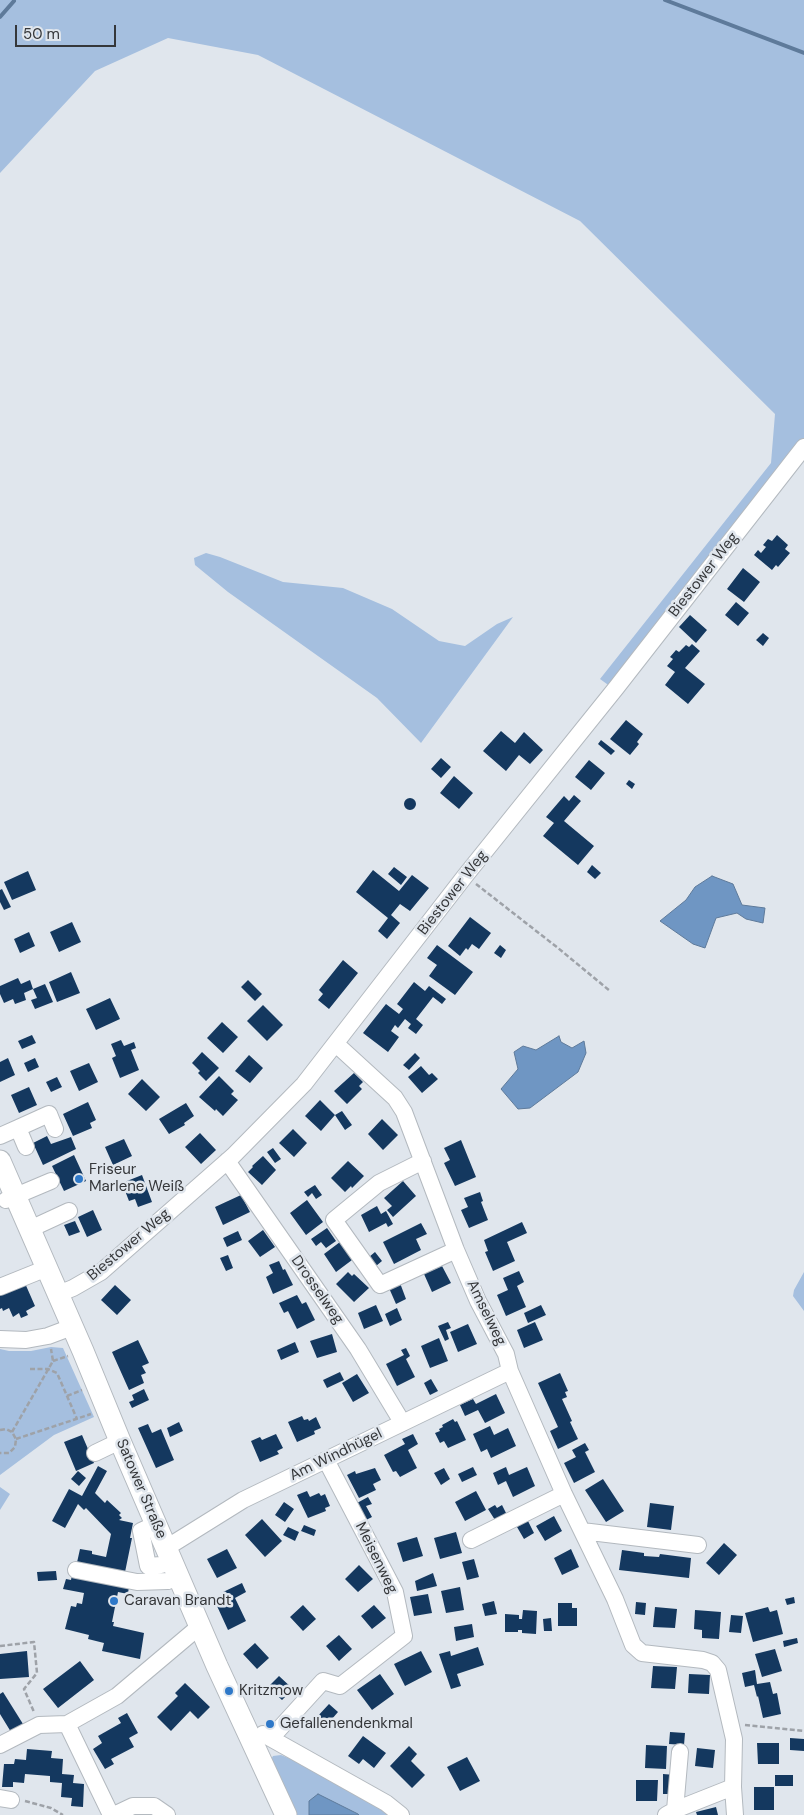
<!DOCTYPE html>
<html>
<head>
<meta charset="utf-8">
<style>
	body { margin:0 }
	#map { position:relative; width:804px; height:1815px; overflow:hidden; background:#e0e6ed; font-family:"DM Sans",sans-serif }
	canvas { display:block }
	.scale { position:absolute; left:15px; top:25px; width:101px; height:22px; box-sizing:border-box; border:2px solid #35373a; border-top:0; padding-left:6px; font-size:15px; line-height:18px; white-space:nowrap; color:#35373a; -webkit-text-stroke:4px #e0e6ed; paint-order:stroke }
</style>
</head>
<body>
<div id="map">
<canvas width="804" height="1815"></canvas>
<div class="scale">50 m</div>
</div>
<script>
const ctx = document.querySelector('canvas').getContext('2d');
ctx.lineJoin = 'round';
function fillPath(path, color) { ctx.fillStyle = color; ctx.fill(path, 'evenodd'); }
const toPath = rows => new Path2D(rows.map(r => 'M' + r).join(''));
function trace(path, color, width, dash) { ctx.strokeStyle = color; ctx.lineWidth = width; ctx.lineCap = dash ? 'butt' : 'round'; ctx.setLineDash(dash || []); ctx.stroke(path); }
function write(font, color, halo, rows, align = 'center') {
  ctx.font = font + ' "DM Sans",sans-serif'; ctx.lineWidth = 5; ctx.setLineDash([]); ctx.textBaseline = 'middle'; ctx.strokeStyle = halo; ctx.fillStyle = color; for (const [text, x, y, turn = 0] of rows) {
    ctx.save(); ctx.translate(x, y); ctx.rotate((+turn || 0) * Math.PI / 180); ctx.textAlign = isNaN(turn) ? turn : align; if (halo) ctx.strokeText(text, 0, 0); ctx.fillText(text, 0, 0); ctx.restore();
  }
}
const green = toPath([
	[0,0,804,0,804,459,618,692,600,679,771,463,775,414,580,221,258,55,168,38,95,71,0,173],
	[206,553,220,557,283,582,343,588,392,609,439,641,465,646,497,624,513,617,421,743,377,698,228,592,195,565,194,558],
	[804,1272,804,1311,793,1296,794,1290],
	[51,1347,63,1348,94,1417,54,1435,0,1475,0,1349,9,1351,31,1351],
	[0,1487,10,1494,0,1510],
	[281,1755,291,1759,394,1815,359,1815,318,1795,309,1801,309,1815,295,1815,270,1761,273,1756]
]);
const water = toPath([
	[712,876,733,884,742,905,765,908,763,923,746,919,737,913,716,918,705,948,693,944,660,921,686,900,695,887,712,876],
	[559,1036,561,1042,572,1048,584,1041,586,1053,578,1072,530,1108,518,1109,501,1089,518,1069,514,1052,523,1046,536,1050,559,1036],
	[318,1794,358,1814,359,1815,309,1815,309,1801,318,1794]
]);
const stream = toPath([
	[665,0,804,53],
	[0,17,14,1]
]);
const building = toPath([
	[777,535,788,545,785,549,790,553,778,567,776,565,772,570,754,555,758,550,761,553,766,547,763,545,768,539,772,541],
	[743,568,760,582,744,602,727,589],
	[736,602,749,613,738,626,725,615],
	[690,615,707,630,696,643,679,627],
	[763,633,769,638,763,646,756,640],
	[692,644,700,651,685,668,705,684,688,704,665,685,675,672,667,666,673,659,670,657,676,650,679,652,686,645,689,647],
	[626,720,643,734,637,742,639,744,630,755,610,739],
	[501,731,515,743,524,732,543,750,530,764,519,755,506,771,483,751],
	[601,740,615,751,611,755,598,744],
	[441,758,451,767,441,778,431,769],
	[589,760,605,773,591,790,575,777],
	[454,776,473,793,459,809,440,793],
	[629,780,635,784,632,789,626,784],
	[574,795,581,801,564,821,594,846,578,865,543,836,554,823,546,817,564,796,569,801],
	'404 804a6 6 0 1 1 12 0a6 6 0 1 1-12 0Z',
	[592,865,601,873,595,879,587,872],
	[394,867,407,877,401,885,388,874],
	[373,870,399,891,412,875,429,888,410,911,400,904,391,915,400,923,387,939,378,931,388,918,356,892],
	[28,871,36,890,12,900,4,882],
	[2,889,11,907,4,910,0,902,0,890],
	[470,917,491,933,479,949,472,944,468,950,466,948,460,956,448,946],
	[72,922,81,942,59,952,50,932],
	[29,932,35,946,20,953,14,939],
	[437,945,473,972,455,995,429,976,437,965,427,958],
	[500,945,506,950,501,958,494,953],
	[343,960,358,973,329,1009,318,1000,323,994,319,990],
	[71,972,80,993,57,1002,49,982],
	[18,978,21,984,30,980,33,989,24,993,26,1000,15,1004,13,999,4,1003,0,994,0,986],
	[248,980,262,994,255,1001,241,987],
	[414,982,425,991,429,986,446,999,442,1004,433,997,416,1019,423,1025,416,1034,408,1028,411,1024,405,1019,398,1028,395,1025,391,1031,399,1037,388,1052,363,1033,386,1004,399,1014,403,1009,397,1004],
	[45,984,53,1002,35,1009,31,1000,37,998,33,989],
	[110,998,120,1019,96,1030,86,1009],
	[263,1005,283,1025,267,1041,247,1021],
	[222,1022,238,1037,223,1053,207,1038],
	[32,1035,36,1043,22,1049,18,1041],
	[121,1040,124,1046,134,1042,136,1048,131,1050,139,1070,120,1078,112,1058,116,1056,111,1044],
	[202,1052,219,1068,206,1081,198,1073,200,1071,192,1063],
	[415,1053,420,1058,409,1070,403,1065],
	[249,1055,263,1068,250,1083,235,1071],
	[8,1058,15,1075,0,1082,0,1062],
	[35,1058,39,1067,28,1072,24,1063],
	[89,1063,98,1082,79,1091,70,1071],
	[421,1066,429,1075,432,1073,438,1079,422,1093,408,1077],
	[354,1073,363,1082,359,1086,362,1089,347,1104,334,1091],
	[219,1076,234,1091,231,1094,238,1100,223,1116,216,1109,215,1111,199,1097],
	[57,1077,62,1087,51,1092,46,1082],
	[142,1079,160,1097,146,1111,128,1094],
	[29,1087,37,1105,19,1113,11,1095],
	[320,1100,335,1115,321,1131,305,1116],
	[88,1102,96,1120,90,1123,92,1128,73,1136,63,1114],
	[186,1103,194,1116,184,1123,185,1125,169,1134,159,1119],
	[342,1111,352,1125,345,1130,335,1115],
	[382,1119,398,1135,383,1150,368,1134],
	[293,1129,307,1143,294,1157,279,1143],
	[200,1133,216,1150,201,1164,185,1147],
	[47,1136,51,1144,71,1137,76,1149,43,1165,33,1143],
	[124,1139,132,1156,113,1165,105,1147],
	[461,1140,476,1177,455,1186,444,1163,450,1160,444,1148],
	[273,1148,281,1159,275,1163,267,1152],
	[74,1155,86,1181,64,1191,52,1166],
	[263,1156,276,1170,262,1185,248,1172,253,1167,252,1166],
	[348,1161,364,1176,352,1188,351,1186,345,1192,331,1178],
	[142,1175,152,1202,138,1207,135,1199,129,1201,122,1183],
	[403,1181,416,1196,393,1217,387,1210,392,1206,384,1198],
	[315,1185,322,1195,316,1199,312,1193,308,1197,304,1192],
	[480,1192,483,1201,481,1202,488,1220,469,1228,461,1210,468,1207,464,1198],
	[241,1195,250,1212,223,1225,215,1207],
	[307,1200,323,1222,306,1235,290,1213],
	[377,1206,381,1214,386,1211,393,1224,388,1227,386,1223,369,1232,361,1215],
	[93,1210,102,1230,87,1237,78,1217],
	[75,1221,80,1232,69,1236,64,1225],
	[522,1222,527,1233,507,1242,515,1261,493,1271,485,1252,488,1251,484,1240],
	[421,1223,427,1234,416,1239,421,1250,394,1264,383,1242],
	[327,1228,336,1241,326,1248,321,1242,316,1246,311,1239],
	[263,1230,275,1247,260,1257,248,1241],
	[238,1231,242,1240,227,1247,223,1238],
	[340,1242,352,1260,336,1272,324,1254],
	[375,1252,382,1261,376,1266,369,1257],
	[228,1255,233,1268,226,1271,220,1258],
	[279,1261,283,1270,285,1269,293,1285,273,1294,266,1277,273,1273,269,1265],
	[442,1266,451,1283,432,1292,424,1274],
	[519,1271,524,1282,517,1286,526,1307,506,1316,497,1295,508,1290,503,1278],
	[348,1272,352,1276,354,1274,369,1288,354,1302,336,1284],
	[24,1281,35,1306,26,1311,28,1315,21,1318,19,1313,13,1317,9,1308,3,1311,2,1308,0,1309,0,1292],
	[400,1283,406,1299,396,1304,389,1288],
	[115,1285,131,1300,117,1315,101,1300],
	[297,1295,302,1304,306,1302,315,1320,297,1329,288,1311,284,1313,279,1303],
	[376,1305,383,1321,364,1329,358,1313],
	[541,1305,546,1315,528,1323,524,1313],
	[397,1308,402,1320,390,1326,385,1314],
	[448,1322,451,1328,446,1330,449,1339,445,1341,438,1326],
	[535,1322,543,1340,524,1348,517,1330],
	[468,1324,477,1344,458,1352,450,1332],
	[332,1334,337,1352,317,1358,310,1341],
	[439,1338,448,1361,430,1368,421,1346],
	[138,1340,149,1363,142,1366,146,1373,141,1375,144,1383,129,1390,112,1352],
	[295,1342,299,1352,281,1360,277,1350],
	[406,1348,410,1356,406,1359,415,1377,397,1386,386,1364,404,1355,401,1350],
	[340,1372,344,1380,327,1388,323,1380],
	[560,1373,568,1391,565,1392,567,1397,562,1399,572,1421,570,1422,578,1439,558,1449,550,1431,558,1427,538,1383],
	[357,1374,369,1393,353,1402,342,1383],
	[431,1379,438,1391,430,1395,424,1383],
	[144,1389,149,1400,132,1408,129,1402,134,1400,132,1395],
	[496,1394,505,1413,485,1423,478,1410,465,1416,460,1405,473,1399,476,1404],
	[302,1416,304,1420,308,1419,309,1421,316,1417,321,1428,314,1431,315,1434,297,1442,288,1422],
	[453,1419,455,1422,457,1421,466,1440,448,1448,444,1441,440,1443,435,1433,440,1431,439,1429,443,1427,442,1425],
	[179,1422,183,1431,170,1437,167,1428],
	[148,1424,152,1433,161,1429,174,1460,156,1468,138,1428],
	[490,1426,494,1435,508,1428,516,1446,491,1458,487,1449,481,1452,473,1434],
	[276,1434,283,1448,277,1451,279,1454,260,1462,251,1441,260,1437,262,1440],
	[413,1434,418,1444,408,1450,417,1468,400,1477,396,1471,393,1472,384,1455,405,1444,402,1439],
	[82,1435,94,1463,76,1471,64,1442],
	[585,1443,589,1450,585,1452,595,1472,574,1483,564,1463,576,1457,572,1450],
	[98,1466,107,1471,95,1493,105,1503,107,1500,121,1513,119,1515,122,1518,119,1520,133,1523,130,1538,132,1538,124,1577,76,1567,80,1549,92,1551,92,1554,106,1557,111,1534,86,1508,84,1510,78,1504,65,1528,52,1521,69,1489,82,1496],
	[473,1467,477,1475,462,1482,458,1474],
	[506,1467,509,1475,527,1467,535,1486,513,1497,506,1481,498,1485,493,1473],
	[375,1468,381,1480,373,1484,376,1490,359,1498,347,1475,355,1471,356,1474],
	[444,1468,450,1479,441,1485,434,1473],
	[78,1471,86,1478,79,1486,71,1479],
	[603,1479,624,1511,606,1522,585,1490],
	[307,1491,310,1497,319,1493,321,1496,325,1494,330,1506,325,1508,326,1511,308,1518,297,1495],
	[476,1491,486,1510,465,1521,455,1502],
	[368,1497,372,1504,366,1506,372,1517,366,1520,357,1503],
	[284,1502,294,1509,285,1522,275,1515],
	[650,1503,674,1506,671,1530,647,1527],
	[495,1505,497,1508,502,1505,506,1513,495,1520,488,1509],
	[554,1516,562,1531,545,1541,536,1526],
	[262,1519,282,1541,265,1557,245,1535],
	[528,1521,534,1533,524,1539,517,1527],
	[304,1525,316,1530,314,1536,301,1531],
	[288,1527,299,1532,295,1541,283,1535],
	[456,1532,462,1553,440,1559,434,1538],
	[417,1537,423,1556,403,1562,397,1543],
	[724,1543,737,1555,719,1575,706,1563],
	[227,1549,237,1568,217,1578,207,1559],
	[571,1549,579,1567,562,1575,554,1558],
	[622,1550,644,1553,644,1556,659,1557,660,1554,691,1558,689,1578,619,1570],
	[474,1559,479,1577,467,1580,462,1562],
	[359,1565,373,1579,358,1592,345,1579],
	[56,1571,57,1580,38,1581,37,1572],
	[433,1573,437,1586,417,1591,415,1581],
	[72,1575,129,1586,128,1594,118,1592,112,1622,114,1622,113,1626,144,1633,140,1659,102,1651,104,1643,88,1639,89,1635,65,1629,71,1606,76,1607,77,1603,82,1604,84,1593,63,1589,66,1579,71,1580],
	[242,1583,246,1592,235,1598,246,1621,228,1630,217,1606,226,1602,221,1593],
	[460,1587,464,1610,446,1613,441,1591],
	[428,1594,432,1613,414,1616,410,1597],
	[794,1597,795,1603,787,1605,785,1599],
	[494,1601,497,1614,485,1616,482,1604],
	[636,1602,646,1603,645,1615,635,1614],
	[558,1603,572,1603,572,1608,577,1608,577,1626,558,1626],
	[303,1605,316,1619,303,1631,290,1617],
	[374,1605,386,1618,372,1629,361,1616],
	[655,1607,677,1609,675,1628,653,1627],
	[768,1607,770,1612,777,1610,783,1634,753,1642,745,1613],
	[523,1610,537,1611,536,1634,522,1633,522,1630,518,1630,518,1632,505,1632,505,1614,519,1615,519,1619,522,1619],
	[695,1610,721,1612,719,1639,702,1638,702,1630,694,1629],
	[731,1615,743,1616,741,1633,729,1632],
	[551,1618,552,1631,544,1631,543,1619],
	[472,1624,474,1637,456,1641,454,1627],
	[339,1635,352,1649,339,1661,326,1646],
	[797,1638,798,1643,784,1647,783,1641],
	[255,1643,269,1658,257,1669,243,1654],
	[478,1647,484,1665,457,1674,461,1686,451,1689,439,1654,450,1651,451,1656],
	[775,1649,782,1671,762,1677,755,1654],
	[27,1651,29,1677,0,1679,0,1654],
	[421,1651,432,1672,405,1686,394,1664],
	[80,1661,94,1680,58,1708,43,1689],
	[653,1666,677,1667,675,1689,651,1688],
	[755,1670,757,1684,770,1682,773,1694,777,1693,781,1714,763,1718,758,1696,757,1697,754,1685,745,1687,742,1673],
	[380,1674,394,1694,372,1710,357,1690],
	[689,1674,710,1675,709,1694,688,1693],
	[279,1676,293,1689,282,1700,268,1687],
	[185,1683,210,1707,198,1719,190,1711,171,1731,157,1717,178,1696,175,1693],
	[3,1692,23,1724,11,1732,0,1714,0,1694],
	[329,1704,338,1712,325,1727,316,1718],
	[127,1713,138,1733,129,1738,134,1747,111,1759,114,1764,105,1769,93,1749,102,1743,98,1736,121,1723,118,1718],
	[670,1732,685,1733,684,1745,669,1744],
	[363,1736,386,1753,374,1768,363,1759,359,1764,348,1756],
	[790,1738,804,1739,804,1751,790,1750],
	[757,1743,779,1743,779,1764,758,1764],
	[646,1745,667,1746,666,1769,645,1768],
	[409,1746,417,1754,411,1761,425,1775,412,1788,390,1766],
	[697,1748,715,1750,713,1768,695,1766],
	[27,1749,52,1751,51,1758,63,1759,62,1774,74,1775,73,1783,84,1784,83,1807,71,1806,72,1798,61,1797,62,1783,50,1782,50,1776,25,1774,24,1783,13,1782,13,1787,2,1787,4,1764,14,1764,15,1759,26,1760],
	[467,1757,480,1781,460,1791,447,1767],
	[663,1774,675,1775,674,1794,663,1794],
	[775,1775,793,1775,793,1786,775,1786],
	[636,1780,658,1780,657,1801,636,1801],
	[754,1787,774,1787,774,1810,754,1810],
	[716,1807,718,1815,697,1815,696,1812]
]);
const path = toPath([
	[476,884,558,948,610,991],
	[53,1361,68,1356],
	[30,1369,48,1369,57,1373,77,1419],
	[67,1396,82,1390],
	[0,1430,6,1429,12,1432,16,1439,15,1447,9,1453,0,1453],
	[12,1432,53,1361,51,1349],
	[16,1439,91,1414],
	[0,1646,34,1642,37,1673,24,1689,34,1712],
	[745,1725,804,1731],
	[25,1801,51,1808,63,1815]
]);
const minor = toPath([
	[336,1044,395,1098,404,1112,456,1250,478,1301,506,1354,510,1371,564,1494,615,1599,633,1645,642,1653,703,1660,712,1663,718,1670,734,1739,733,1787,735,1815],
	[0,1136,18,1128],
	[26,1147,18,1128,49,1114,55,1129],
	[227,1161,358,1349,402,1422],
	[423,1161,379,1183,334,1220,380,1285,456,1250],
	[6,1200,51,1181],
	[30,1229,69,1211],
	[0,1287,47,1268],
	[58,1294,73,1288,101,1272,233,1156,304,1084,465,876,616,688,804,447],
	[0,1339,26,1340,48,1336,72,1327],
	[95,1453,120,1441],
	[156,1524,141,1531,148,1566,161,1565,171,1561],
	[582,1531,698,1545],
	[471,1540,564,1494],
	[166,1548,243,1500,510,1371],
	[76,1570,137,1582,168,1581,178,1577],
	[67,1724,111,1815],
	[263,1734,386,1803,401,1815],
	[271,1738,323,1681,340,1686,404,1636,395,1592,326,1460],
	[0,1745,39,1725,67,1724,117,1696,200,1626],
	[0,1798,11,1800],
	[675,1810,680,1752],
	[114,1815,133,1806,154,1806,167,1815],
	[666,1815,675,1810,733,1787]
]);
const major = toPath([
	[0,1161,83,1351,120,1441,217,1666,286,1815]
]);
const markers = [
	[79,1179,5,"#2e78c8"],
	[114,1601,5,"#2e78c8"],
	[229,1691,5,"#2e78c8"],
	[270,1724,5,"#2e78c8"]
];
const streetNames = [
	["Biestower Weg",704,575,-52],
	["Biestower Weg",453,893,-52],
	["Biestower Weg",129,1245,-40],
	["Drosselweg",317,1290,55],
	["Amselweg",486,1313,64],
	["Am Windhügel",336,1455,-26],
	["Satower Straße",141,1489,67],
	["Meisenweg",376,1558,64]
];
const poiNames = [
	["Friseur",89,1170],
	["Marlene Weiß",89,1187],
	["Caravan Brandt",124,1601],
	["Kritzmow",239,1691],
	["Gefallenendenkmal",280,1724]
];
fillPath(green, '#a5bfdf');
fillPath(water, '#6f96c3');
trace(water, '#5e7a9a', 1);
trace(stream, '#5e7a9a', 4);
fillPath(building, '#14385f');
trace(minor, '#b3b9bf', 18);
trace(major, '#b3b9bf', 23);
trace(path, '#9ea2a8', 2.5, [5, 2.5]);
trace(minor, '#fff', 16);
trace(major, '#fff', 21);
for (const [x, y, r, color] of markers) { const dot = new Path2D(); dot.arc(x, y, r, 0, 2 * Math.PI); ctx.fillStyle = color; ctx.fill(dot); trace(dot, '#e0e6ed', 2); }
write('15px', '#35373a', '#e0e6ed', streetNames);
write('15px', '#35373a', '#e0e6ed', poiNames, 'left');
</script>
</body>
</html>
